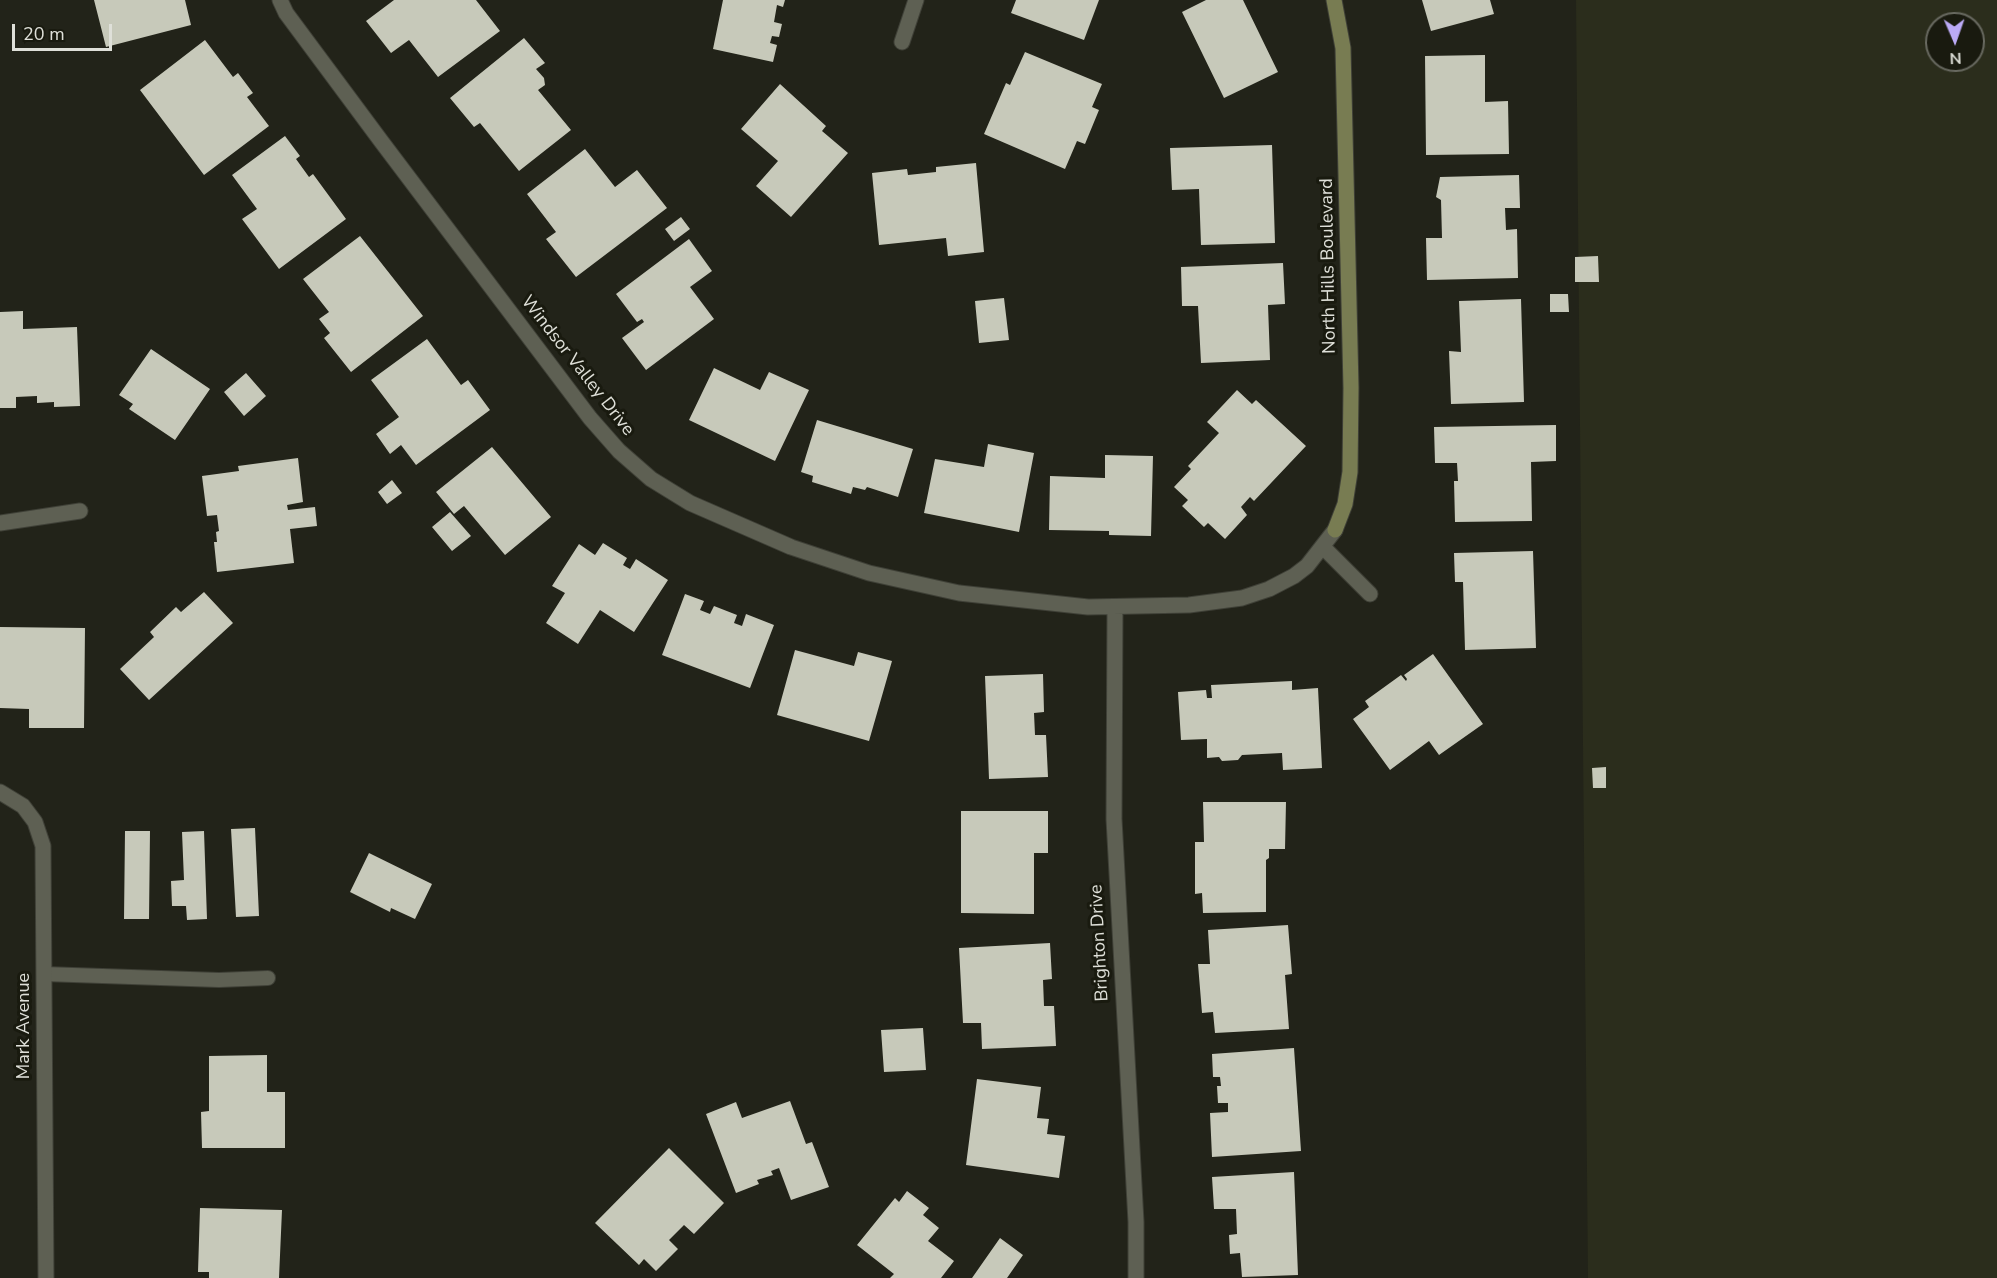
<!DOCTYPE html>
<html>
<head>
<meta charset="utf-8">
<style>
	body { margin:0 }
	#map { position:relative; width:1997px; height:1278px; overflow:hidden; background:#222319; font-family:"Nunito Sans",sans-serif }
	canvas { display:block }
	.north { position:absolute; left:1925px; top:12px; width:60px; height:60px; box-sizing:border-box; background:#191a0f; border:2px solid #686960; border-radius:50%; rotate:178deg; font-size:16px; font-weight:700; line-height:24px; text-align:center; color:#dfe0d9 }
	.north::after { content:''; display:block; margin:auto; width:21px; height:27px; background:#bbaaf6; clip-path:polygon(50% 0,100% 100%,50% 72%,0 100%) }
	.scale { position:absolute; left:12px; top:24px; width:100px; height:27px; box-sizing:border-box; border:3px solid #dfe0d9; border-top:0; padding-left:8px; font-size:18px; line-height:21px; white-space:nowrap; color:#dfe0d9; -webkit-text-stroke:4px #191a0f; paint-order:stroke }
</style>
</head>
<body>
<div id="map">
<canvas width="1997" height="1278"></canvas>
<div class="north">N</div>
<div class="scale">20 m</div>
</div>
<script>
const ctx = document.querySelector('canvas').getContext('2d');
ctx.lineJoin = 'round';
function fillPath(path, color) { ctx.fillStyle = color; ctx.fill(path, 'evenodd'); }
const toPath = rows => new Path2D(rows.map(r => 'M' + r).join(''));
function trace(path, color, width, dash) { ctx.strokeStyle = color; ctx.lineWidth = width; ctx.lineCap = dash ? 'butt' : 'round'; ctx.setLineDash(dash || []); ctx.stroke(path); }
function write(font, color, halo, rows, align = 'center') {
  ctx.font = font + ' "Nunito Sans",sans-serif'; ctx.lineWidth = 6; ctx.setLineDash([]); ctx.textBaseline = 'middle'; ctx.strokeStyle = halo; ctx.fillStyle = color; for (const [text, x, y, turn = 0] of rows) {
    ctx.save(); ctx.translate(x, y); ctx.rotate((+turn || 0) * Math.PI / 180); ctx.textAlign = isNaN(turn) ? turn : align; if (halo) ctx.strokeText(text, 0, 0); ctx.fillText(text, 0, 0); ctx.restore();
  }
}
const built = toPath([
	[1576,0,1997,0,1997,1278,1588,1278],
	[1937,24,1973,24,1973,60,1937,60]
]);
const building = toPath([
	[94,0,185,0,191,25,106,47],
	[394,0,476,0,500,31,438,77,409,40,391,53,366,21],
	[723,0,785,0,783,7,777,5,774,22,782,24,779,37,772,36,770,43,777,45,773,62,713,49],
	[1016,0,1099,0,1084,40,1011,13],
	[1206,0,1243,0,1278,72,1224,98,1182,12],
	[1422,0,1490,0,1494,14,1431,31],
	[524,38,545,63,536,69,544,78,545,85,538,90,571,130,519,171,480,123,474,127,450,98],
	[205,40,233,77,238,73,253,93,247,97,269,126,204,175,140,90],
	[1025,52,1102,84,1092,107,1099,110,1085,144,1077,141,1065,169,984,134,1006,83,1010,85],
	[1485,55,1485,102,1508,101,1509,154,1426,155,1425,56],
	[780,84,826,126,822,131,848,153,791,217,756,186,778,161,741,129],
	[285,136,300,156,296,159,309,177,313,174,346,219,279,269,242,219,257,209,232,175],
	[1272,145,1275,243,1201,245,1199,189,1172,190,1170,148],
	[585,149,615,187,637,170,667,208,576,277,546,239,556,232,527,194],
	[976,163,984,252,948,256,946,238,879,245,872,173,907,169,908,175,936,172,936,167],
	[1519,175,1520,208,1505,208,1506,230,1517,229,1518,278,1427,280,1426,238,1442,238,1441,200,1436,197,1440,177],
	[681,217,690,229,674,241,665,229],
	[360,236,423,316,351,372,324,338,330,333,319,319,329,312,303,279],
	[689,239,712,271,690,287,714,319,646,370,622,338,644,322,642,319,637,322,616,294],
	[1598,256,1599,282,1575,282,1575,257],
	[1283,263,1285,304,1268,305,1270,360,1201,363,1198,306,1182,306,1181,267],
	[1550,294,1568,294,1569,312,1550,312],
	[1004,298,1009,340,979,343,975,301],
	[1521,299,1524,402,1451,404,1449,351,1461,352,1459,301],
	[23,311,23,329,77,327,80,406,54,407,54,402,37,403,37,396,16,397,16,408,0,408,0,312],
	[427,339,461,385,468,380,490,410,416,465,401,445,390,454,376,434,399,417,371,380],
	[151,349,210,389,175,440,129,409,133,404,119,395],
	[714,368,760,390,769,372,809,390,775,461,689,420],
	[246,373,266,396,244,416,224,392],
	[1237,390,1252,404,1256,400,1306,446,1254,501,1250,497,1241,507,1247,515,1225,539,1208,523,1204,527,1182,506,1188,500,1174,487,1191,469,1188,466,1219,433,1207,422],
	[817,420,913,449,898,497,867,487,865,490,853,487,851,494,812,482,813,476,801,472],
	[1556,425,1556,461,1531,462,1532,521,1455,522,1454,481,1458,481,1457,463,1435,463,1434,427],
	[988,444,1034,453,1019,532,924,513,935,459,984,467],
	[492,447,551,517,505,555,464,506,454,514,436,492],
	[1105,455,1153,456,1151,536,1109,535,1109,531,1049,530,1050,476,1105,478],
	[298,458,303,502,287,505,288,510,315,507,317,526,290,529,294,563,217,572,214,542,217,542,216,532,219,531,217,515,207,516,202,476,239,471,238,466],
	[392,480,402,493,387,504,378,492],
	[450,512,471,536,452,551,432,527],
	[603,543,627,558,623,565,630,569,636,559,668,580,634,632,600,610,578,644,546,623,565,593,552,586,579,544,595,555],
	[1533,551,1536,648,1465,650,1463,582,1455,582,1454,553],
	[204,592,233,623,149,700,120,669,154,637,150,632,176,607,181,612],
	[685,594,704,601,700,610,710,614,714,606,737,615,734,623,742,626,746,614,774,625,750,688,662,655],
	[0,627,85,628,84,728,29,728,29,709,0,708],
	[795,650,854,666,858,652,892,661,869,741,777,715],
	[1433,654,1483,724,1439,755,1429,741,1390,770,1353,719,1369,707,1365,701,1401,675,1406,681,1407,679,1404,675],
	[1043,674,1044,712,1034,713,1035,735,1046,735,1048,777,989,779,985,676],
	[1292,681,1292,690,1318,688,1322,768,1283,770,1282,753,1242,755,1238,760,1222,761,1219,757,1207,758,1207,739,1181,740,1178,692,1206,690,1207,698,1212,698,1211,685],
	[1606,767,1606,788,1593,788,1592,768],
	[1203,802,1286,802,1285,849,1269,849,1269,858,1266,860,1266,912,1203,913,1202,893,1195,894,1195,842,1204,842],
	[961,811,1048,811,1048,853,1034,853,1034,914,961,913],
	[255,828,259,916,236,917,231,829],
	[125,831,150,831,149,919,124,919],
	[204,831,207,919,187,920,186,906,172,906,171,881,184,880,182,832],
	[369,853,432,884,415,919,391,908,390,912,350,892],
	[1288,925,1292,974,1285,975,1289,1029,1215,1033,1213,1012,1202,1013,1198,964,1210,964,1208,930],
	[1050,943,1052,979,1043,980,1044,1006,1054,1006,1056,1046,982,1049,981,1023,963,1023,959,948],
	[923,1028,926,1070,884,1072,881,1030],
	[1294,1048,1301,1151,1212,1157,1210,1113,1228,1112,1228,1103,1218,1103,1217,1086,1221,1086,1220,1077,1213,1077,1212,1054],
	[267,1055,267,1092,285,1092,285,1148,202,1148,201,1112,209,1111,209,1056],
	[977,1079,1041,1087,1037,1118,1049,1119,1047,1134,1065,1136,1059,1178,966,1165],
	[790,1101,806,1144,812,1142,829,1187,791,1200,779,1168,771,1171,773,1175,757,1180,759,1184,736,1193,706,1114,736,1102,742,1118],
	[669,1148,724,1203,694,1234,684,1225,669,1240,678,1249,656,1271,644,1259,639,1265,595,1223],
	[1294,1172,1298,1275,1242,1277,1240,1253,1230,1254,1229,1235,1237,1234,1236,1209,1214,1209,1212,1177],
	[907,1191,929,1208,923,1215,939,1228,928,1241,954,1261,941,1278,890,1278,894,1274,857,1245,895,1198,899,1202],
	[200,1208,282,1210,279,1278,209,1278,209,1272,198,1272],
	[1000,1238,1023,1255,1007,1278,972,1278]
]);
const lane = toPath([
	[44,974,219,980,268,978]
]);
const street = toPath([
	[280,0,286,13,381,141,590,418,619,451,651,479,690,503,791,547,869,573,959,593,1088,607,1189,605,1242,598,1269,589,1294,576,1307,566,1335,530],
	[902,42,916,0],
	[0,523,80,511],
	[1323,547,1370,594],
	[1115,607,1114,819,1136,1222,1136,1278],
	[0,792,23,806,35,822,43,846,46,1278]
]);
const secondary = toPath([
	[1334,0,1343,48,1351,388,1350,472,1345,504,1335,530]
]);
const streetNames = [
	["North Hills Boulevard",1329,266,-91],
	["Windsor Valley Drive",577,366,52],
	["Brighton Drive",1100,943,-93],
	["Mark Avenue",25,1026,-90]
];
fillPath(built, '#2b2d1c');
fillPath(building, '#c7c9ba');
trace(lane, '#3f4037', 16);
trace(street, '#3f4037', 17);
trace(secondary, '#3f4037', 17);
trace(lane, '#5e6053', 14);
trace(street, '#5e6053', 15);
trace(secondary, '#787c52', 15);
write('18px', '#dfe0d9', '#191a0f', streetNames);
</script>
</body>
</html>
